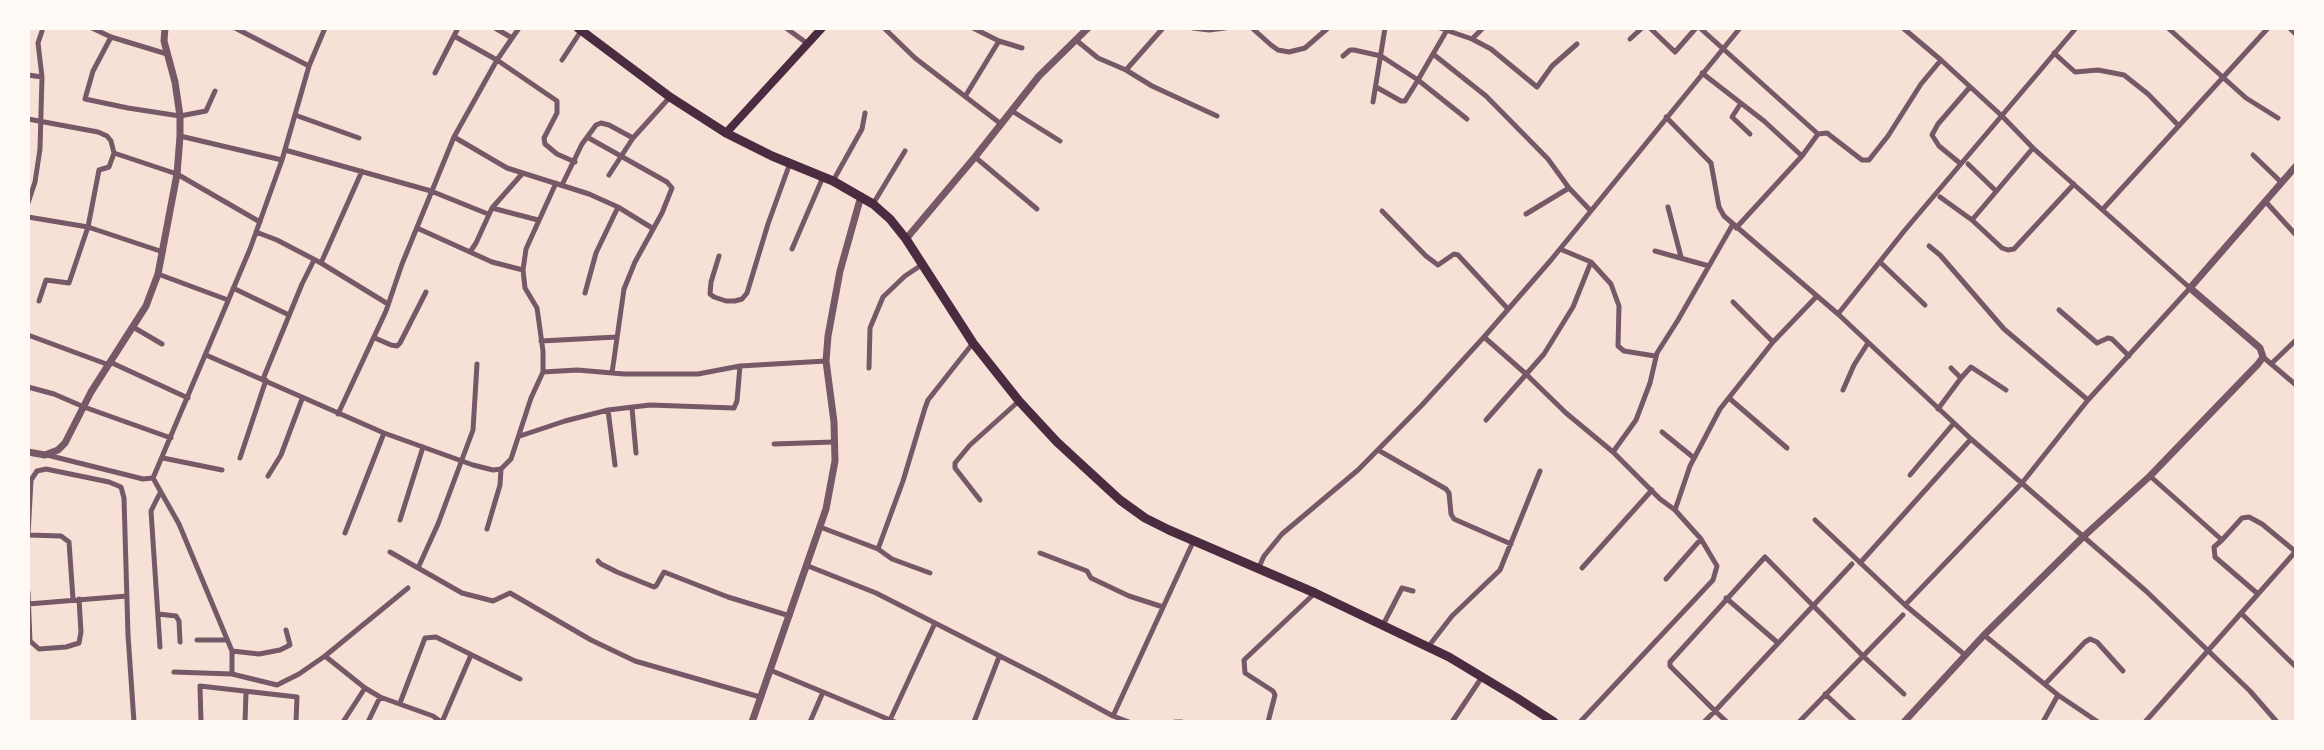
<!DOCTYPE html>
<html>
<head>
<meta charset="utf-8">
<style>
	body { margin:0 }
	#map { position:relative; width:2324px; height:750px; overflow:hidden; background:#f7e1d7; font-family:"Source Sans 3",sans-serif }
	canvas { display:block }
	.frame { position:absolute; inset:0; border:30px solid #fffaf5; pointer-events:none }
</style>
</head>
<body>
<div id="map">
<canvas width="2324" height="750"></canvas>
<div class="frame"></div>
</div>
<script>
const ctx = document.querySelector('canvas').getContext('2d');
ctx.lineJoin = 'round';
const toPath = rows => new Path2D(rows.map(r => 'M' + r).join(''));
function trace(path, color, width, dash) { ctx.strokeStyle = color; ctx.lineWidth = width; ctx.lineCap = dash ? 'butt' : 'round'; ctx.setLineDash(dash || []); ctx.stroke(path); }
const minor = toPath([
	[92,28,111,37,167,54],
	[235,28,309,66],
	[495,28,512,38],
	[786,28,808,44],
	[884,28,915,58,1001,124],
	[1193,28,1209,30,1225,28],
	[1252,28,1271,45,1278,50,1289,52,1305,48,1328,28],
	[1440,28,1472,39,1483,28],
	[1650,28,1675,52,1696,28],
	[1700,28,1818,134],
	[1903,28,1941,60,2002,116,2033,148,2190,288,2088,400,2022,483,1905,605],
	[2168,28,2246,98,2278,118],
	[1447,30,1433,54,1486,96,1548,159,1569,188,1590,210],
	[454,36,497,60,557,101,557,113,544,138,545,144,557,154,575,162],
	[111,37,93,71,85,99,128,108,180,116,206,111,215,91],
	[1472,39,1491,49,1537,87,1552,66,1577,44],
	[1630,39,1642,28],
	[1076,40,1098,58,1126,70,1152,86,1217,116],
	[999,41,1022,48],
	[2054,53,2075,72,2098,70,2124,75,2148,94,2179,126],
	[1433,54,1418,80,1467,119],
	[1343,56,1350,50,1354,50,1381,56,1418,80,1405,101,1401,101,1376,87],
	[562,60,581,31],
	[1126,70,1163,28],
	[435,73,458,28],
	[1702,73,1764,121,1802,156],
	[28,75,42,77],
	[966,95,999,41,973,28],
	[1373,102,1385,28],
	[1741,103,1732,117,1750,134],
	[1012,111,1060,141],
	[295,115,359,138],
	[1666,117,1711,163,1719,207,1724,216,1838,314,1971,439,2146,591,2250,691,2277,722],
	[28,119,98,132,107,136,111,141,114,153],
	[180,136,282,160],
	[454,137,507,168,589,194,618,207,652,228],
	[587,137,667,182,672,188,662,213,635,262,624,289,612,373],
	[285,150,431,191,488,214],
	[114,153,177,174,260,222],
	[2253,155,2281,182],
	[975,157,1037,209],
	[1961,164,1939,146,1932,135,1938,124,1970,87],
	[1968,164,1996,191],
	[609,175,633,138,670,97],
	[833,181,862,129,865,113],
	[562,185,582,144,596,125,601,123,609,125,633,138],
	[1940,197,1972,220,2033,148],
	[2265,201,2296,235],
	[28,203,35,182,40,149,42,77,38,43,43,28],
	[873,204,905,151],
	[1668,207,1681,257],
	[492,208,538,220],
	[2103,209,2268,28],
	[1382,211,1426,256,1438,265,1454,254,1458,255,1508,309],
	[1526,214,1569,188],
	[28,217,88,227,163,252],
	[1972,220,2002,248,2008,250,2014,249,2074,184],
	[417,228,492,262,523,270],
	[1736,228,1802,156,1818,134,1827,133,1862,160,1869,160,1888,136,1921,84,1941,60],
	[256,232,277,240,321,263,388,304],
	[1929,246,1940,255,2004,329,2088,400],
	[792,249,823,177],
	[1560,249,1591,262,1611,284,1619,306,1618,346,1624,351,1655,356],
	[1655,251,1709,266],
	[470,252,476,243,492,208,522,174],
	[719,256,711,282,710,294,714,297,726,301,735,301,742,299,747,293,768,224,790,163],
	[1880,262,1925,305],
	[321,263,362,171],
	[158,274,228,300],
	[233,288,289,315],
	[585,293,596,253,618,207],
	[39,301,46,280,69,283,88,227,99,170,109,167,114,153],
	[1733,302,1773,342],
	[2059,310,2097,343,2108,338,2112,339,2129,356],
	[1838,314,1905,230,2076,28],
	[133,327,162,344],
	[28,335,109,365],
	[1484,337,1526,374,1566,413,1613,452,1660,499,1675,510,1701,539,1717,566,1713,580,1580,722],
	[375,338,391,345,397,346,400,343,426,292],
	[541,341,617,337],
	[206,355,384,433,473,465,493,470,501,469,511,459,531,398,543,372,577,370,624,374,698,374,740,366,826,361],
	[2263,357,2296,385],
	[110,362,188,398],
	[2271,364,2296,340],
	[869,368,870,328,883,297,905,276,923,264],
	[543,372,543,351,537,308,525,288,523,270,526,249,556,183],
	[1961,378,1971,367,2006,390],
	[263,379,302,284,314,260],
	[28,387,54,394,84,407,171,438],
	[1843,390,1854,365,1868,343],
	[1729,398,1787,448],
	[632,408,636,453],
	[1938,409,1961,378,1951,368],
	[608,410,615,465],
	[338,414,386,311,402,264,454,137,497,60,519,28],
	[1486,420,1544,354,1573,307,1591,262],
	[1662,432,1694,458],
	[520,436,565,421,608,410,650,405,734,408,737,401,740,366],
	[774,444,834,442],
	[1378,450,1446,489,1449,493,1451,514,1454,519,1511,544],
	[1613,452,1636,420,1650,383,1657,353,1678,320,1733,224],
	[47,455,143,479,153,478],
	[163,458,222,470],
	[240,458,266,380],
	[1910,475,1954,423],
	[268,476,281,455,302,399],
	[2150,476,2222,540,2242,518,2249,517,2262,524,2296,552],
	[153,478,250,249,282,160,309,66,325,28],
	[153,478,179,524,232,651,232,674],
	[160,493,151,511,160,647],
	[980,500,955,468,955,463,970,445,1019,401],
	[1675,510,1690,466,1720,409,1773,342,1817,296],
	[400,520,423,447],
	[1815,520,1905,605,1965,655],
	[820,527,878,549,892,559,930,573],
	[487,529,500,485,501,469],
	[345,533,384,433],
	[28,535,31,480,37,471,46,469,109,482,121,487,124,498,128,635,134,722],
	[28,535,61,536,69,542,73,599],
	[2222,540,2214,547,2215,557,2258,594],
	[878,549,903,481,925,408,928,400,973,343],
	[390,552,462,593,493,601,510,593,591,640,635,661,760,697],
	[1040,553,1087,571,1091,578,1129,596,1163,607],
	[598,561,601,564,617,572,654,587,656,586,664,572,728,597,790,616],
	[1860,563,1971,439],
	[808,566,876,593,1043,678,1113,716,1129,722],
	[1259,567,1264,556,1282,534,1358,470,1422,405,1484,337,1551,260,1740,28],
	[418,568,438,524,473,430,477,364],
	[1582,568,1652,490],
	[1666,579,1701,539],
	[28,592,30,641,39,649,66,647,79,643,81,632,79,599],
	[1726,598,1778,643],
	[28,604,127,596],
	[2241,613,2296,667],
	[158,614,176,616,179,621,180,642],
	[1383,625,1402,588,1413,591],
	[1984,635,2058,695,2098,722],
	[197,640,227,640],
	[1428,647,1452,616,1500,570,1540,471],
	[232,651,259,654,280,650,290,645,286,630],
	[325,656,408,588],
	[770,670,895,722],
	[174,672,232,674,277,685,299,674,325,656,365,688,380,697,433,716,441,722],
	[2045,684,2085,642,2090,639,2097,642,2123,671],
	[1825,694,1855,722],
	[400,703,425,638,436,637,520,679],
	[1113,716,1194,540],
	[890,720,935,623],
	[201,722,200,686,297,697,296,722],
	[245,722,246,693],
	[343,722,365,688],
	[368,722,380,697],
	[442,722,471,655],
	[810,722,823,692],
	[974,722,999,657],
	[1175,722,1182,722],
	[1268,722,1275,695,1273,691,1245,673,1244,660,1315,593],
	[1452,722,1482,677],
	[1704,722,1715,711,1670,666,1670,662,1765,557,1863,656,1904,694],
	[1727,722,1715,711,1852,564],
	[1799,722,1903,615],
	[2043,722,2058,695],
	[2145,722,2296,551]
]);
const tertiary = toPath([
	[2291,28,2296,33],
	[906,239,975,157,1039,76,1088,28],
	[28,452,45,455,58,450,65,443,91,392,146,306,158,274,177,174,180,136,180,116,175,82,164,41,165,28],
	[752,722,826,509,835,461,834,422,826,361,828,336,840,271,861,196],
	[1904,722,1984,635,2084,536,2150,476,2258,364,2263,357,2260,348,2190,288,2296,166]
]);
const secondary = toPath([
	[726,133,822,28]
]);
const trunk = toPath([
	[578,28,670,97,726,133,772,156,833,181,873,204,890,219,906,239,973,343,1019,401,1057,442,1120,500,1145,518,1169,530,1315,593,1449,657,1517,698,1554,722]
]);
trace(minor, '#755966', 5);
trace(tertiary, '#755966', 7);
trace(secondary, '#4a2c40', 8);
trace(trunk, '#4a2c40', 9);
</script>
</body>
</html>
